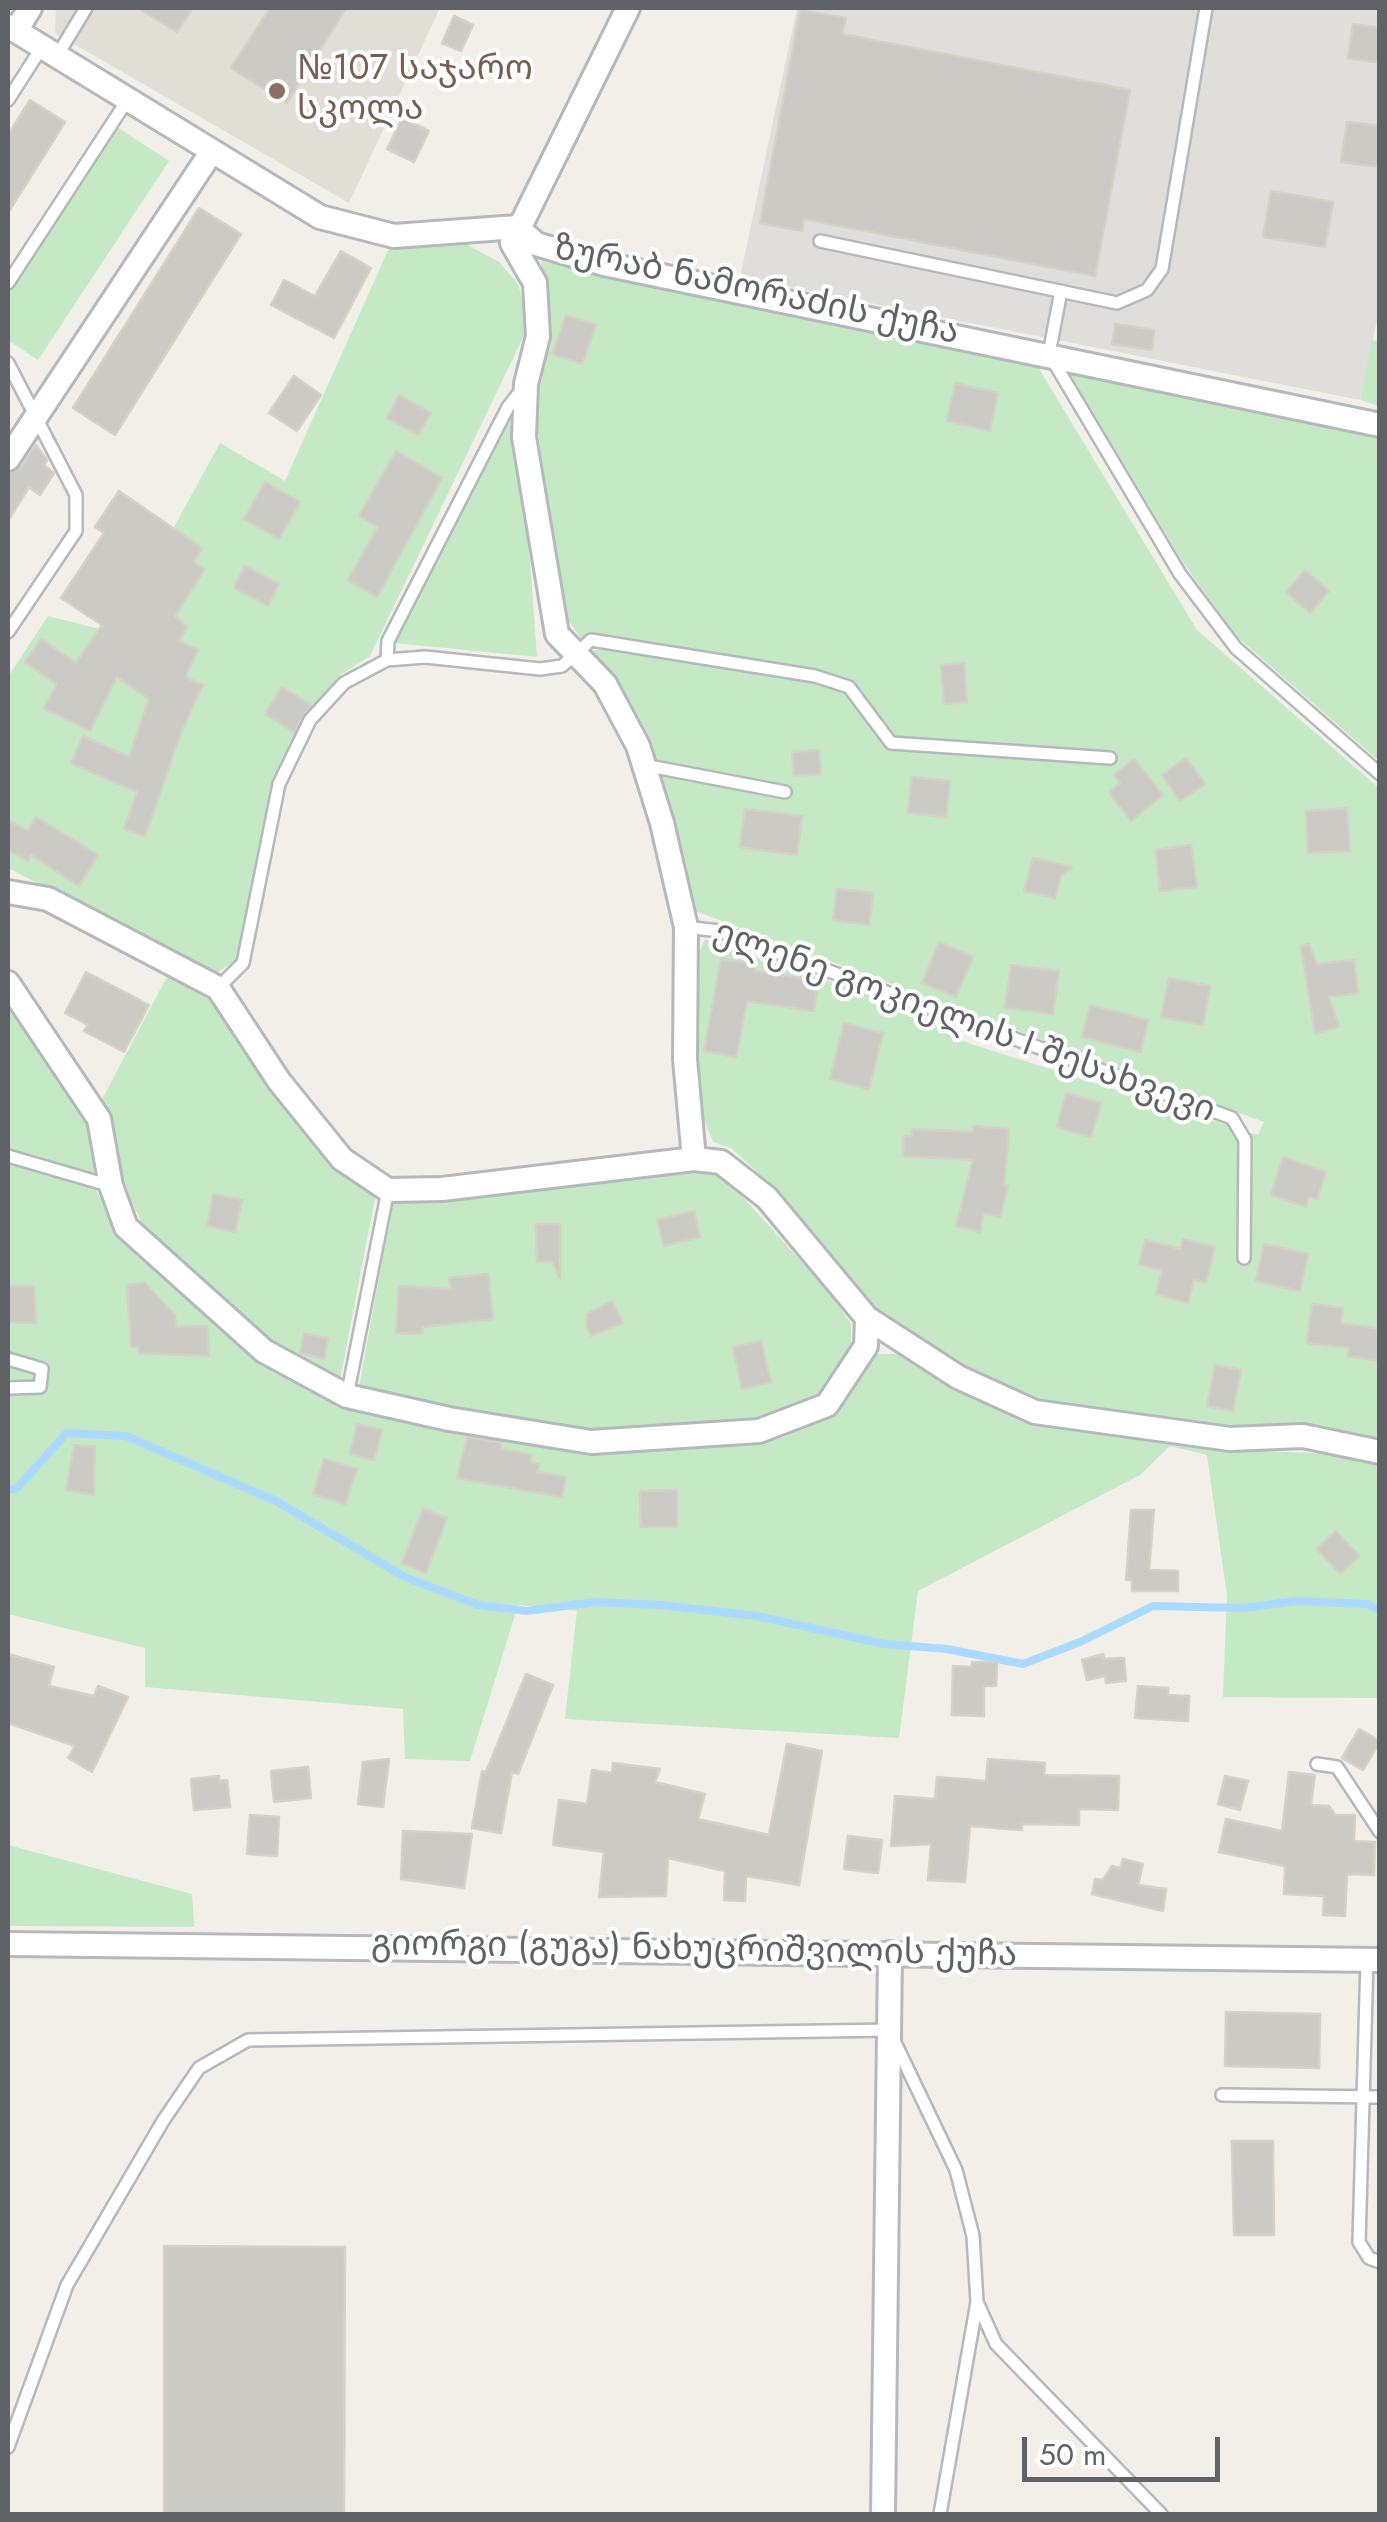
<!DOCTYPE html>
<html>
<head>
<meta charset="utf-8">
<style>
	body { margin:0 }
	#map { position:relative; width:1387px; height:2522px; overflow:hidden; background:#f1efe8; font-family:Jost,sans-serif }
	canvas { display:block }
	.frame { position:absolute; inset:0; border:10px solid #5f6368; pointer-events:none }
	.scale { position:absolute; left:1022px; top:2437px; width:198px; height:45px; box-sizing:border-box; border:5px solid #5f6368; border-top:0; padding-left:12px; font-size:30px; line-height:35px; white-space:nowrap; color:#5f6368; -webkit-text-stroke:8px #fff; paint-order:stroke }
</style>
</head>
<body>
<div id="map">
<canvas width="1387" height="2522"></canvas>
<div class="frame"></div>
<div class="scale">50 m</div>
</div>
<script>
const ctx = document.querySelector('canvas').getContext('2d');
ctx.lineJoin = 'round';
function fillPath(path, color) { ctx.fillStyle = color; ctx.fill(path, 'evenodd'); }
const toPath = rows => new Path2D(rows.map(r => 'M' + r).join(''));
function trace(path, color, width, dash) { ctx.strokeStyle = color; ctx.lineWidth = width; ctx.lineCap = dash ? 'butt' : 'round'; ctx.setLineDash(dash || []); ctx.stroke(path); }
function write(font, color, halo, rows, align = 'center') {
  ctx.font = font + ' Jost,"Noto Sans Georgian",sans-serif'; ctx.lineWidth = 8; ctx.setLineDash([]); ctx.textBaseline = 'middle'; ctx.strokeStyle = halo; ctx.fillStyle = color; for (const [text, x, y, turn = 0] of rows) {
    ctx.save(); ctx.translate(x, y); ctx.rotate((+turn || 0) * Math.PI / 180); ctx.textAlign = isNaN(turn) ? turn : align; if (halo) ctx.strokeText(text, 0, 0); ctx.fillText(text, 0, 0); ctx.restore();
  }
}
const industrial = toPath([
	[797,8,1379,8,1380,306,1360,400,749,279,741,273]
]);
const education = toPath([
	[56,8,440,8,349,203,55,33]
]);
const green = toPath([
	[117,127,169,161,38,360,8,340,8,294],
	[464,243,499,262,518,284,530,323,370,656,340,675,303,721,275,775,236,961,214,974,8,868,8,677,48,616,116,633,220,443,285,481,389,248],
	[541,261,1036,364,1197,630,1379,788,1379,1438,1295,1425,1218,1430,1032,1404,962,1370,894,1325,837,1266,776,1189,731,1148,713,1142,698,1104,693,1043,697,957,705,939,895,1004,968,1043,1258,1135,1264,1122,695,911,644,738,590,651,609,648,793,679,796,669,605,635,581,638,567,618,535,415,551,327],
	[1372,340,1379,341,1379,406,1360,400],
	[1065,366,1379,437,1379,761,1235,635,1182,561],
	[509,419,525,494,537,657,395,643],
	[169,973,214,1003,297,1124,334,1167,376,1193,340,1380,328,1382,215,1307,143,1224,115,1172,98,1107],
	[8,1002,89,1112,103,1165,90,1174,8,1149],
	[8,1163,96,1190,123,1243,178,1292,339,1405,588,1453,716,1447,782,1438,835,1413,877,1354,896,1354,1033,1422,1226,1450,1367,1455,1379,1460,1379,1698,1223,1697,1227,1595,1207,1455,1170,1446,1140,1475,918,1591,899,1738,565,1719,577,1611,518,1605,470,1761,405,1759,403,1709,145,1687,145,1648,8,1614],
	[718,1170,829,1292,851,1324,851,1351,820,1401,758,1424,580,1430,446,1410,359,1387,393,1201],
	[8,1845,192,1894,194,1927,8,1926]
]);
const stream = toPath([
	[8,1490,17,1488,67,1433,126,1436,276,1501,405,1577,478,1605,527,1611,595,1602,660,1605,757,1616,884,1644,947,1649,1023,1664,1080,1642,1153,1606,1243,1608,1297,1601,1367,1604,1380,1611]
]);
const building = toPath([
	[138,8,193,8,177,32,138,8],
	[270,8,346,8,287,103,231,68,270,8],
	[800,10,846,18,842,34,1130,90,1095,276,804,219,802,231,760,223,800,10],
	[454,16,473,25,461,51,442,43,454,16],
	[1353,24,1380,28,1380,63,1348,58,1353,24],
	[30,100,65,122,8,213,8,135,30,100],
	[402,118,429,131,414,162,387,149,402,118],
	[1347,122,1380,126,1380,167,1341,162,1347,122],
	[1271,191,1333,202,1325,247,1263,237,1271,191],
	[199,208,241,234,115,435,73,408,199,208],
	[341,251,371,268,334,338,271,305,284,280,315,296,341,251],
	[566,315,596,325,582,364,552,354,566,315],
	[1115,324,1154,330,1152,350,1112,344,1115,324],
	[294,376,321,395,297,431,269,413,294,376],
	[955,383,998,393,990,431,947,421,955,383],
	[399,395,431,413,418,435,387,418,399,395],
	[36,445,47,460,44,465,54,473,40,495,29,487,8,521,8,474,20,468,36,445],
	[396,451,442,478,377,597,348,580,378,527,359,516,396,451],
	[265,482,300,502,279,539,244,519,265,482],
	[119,491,202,548,194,562,205,569,175,616,187,627,179,641,198,650,185,677,203,685,181,732,145,836,124,829,137,792,71,763,83,736,129,757,149,699,117,677,90,731,44,708,57,684,25,662,41,639,76,663,102,625,61,598,104,533,95,527,119,491],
	[245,566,279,584,268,606,234,588,245,566],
	[1305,570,1329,591,1310,613,1286,592,1305,570],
	[964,663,967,702,944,704,941,665,964,663],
	[282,687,311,705,294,732,265,714,282,687],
	[819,750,821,774,794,776,792,752,819,750],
	[1186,758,1205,784,1180,801,1162,775,1186,758],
	[1134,759,1163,795,1131,821,1109,792,1120,783,1114,775,1134,759],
	[912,777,950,781,946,817,908,813,912,777],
	[1347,808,1350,851,1308,853,1306,811,1347,808],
	[745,809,802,816,797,855,740,847,745,809],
	[36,817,98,855,79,886,31,855,28,861,8,850,8,820,28,831,36,817],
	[1191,845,1197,887,1160,891,1156,850,1191,845],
	[1033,858,1072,867,1061,876,1055,898,1024,891,1033,858],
	[837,889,873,893,869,925,833,920,837,889],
	[939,942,973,957,956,997,922,983,939,942],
	[1309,944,1317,964,1354,960,1358,993,1329,997,1339,1026,1315,1034,1301,946,1309,944],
	[721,959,756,964,755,971,818,981,814,1011,747,1001,736,1057,704,1051,721,959],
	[1011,965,1059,971,1053,1014,1005,1008,1011,965],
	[86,972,149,1005,124,1052,84,1031,88,1025,65,1013,86,972],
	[1169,978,1210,986,1203,1025,1161,1017,1169,978],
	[1090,1005,1148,1020,1141,1052,1082,1037,1090,1005],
	[844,1023,883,1033,869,1089,830,1079,844,1023],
	[1066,1093,1101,1103,1091,1137,1057,1127,1066,1093],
	[973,1126,1009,1129,1004,1185,1008,1186,1000,1217,984,1213,980,1232,956,1226,973,1160,903,1156,904,1136,912,1136,912,1129,973,1132,973,1126],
	[1283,1157,1326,1172,1317,1199,1309,1197,1306,1207,1271,1195,1283,1157],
	[213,1194,242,1200,235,1232,207,1226,213,1194],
	[694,1211,700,1237,664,1246,657,1220,694,1211],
	[536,1224,560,1224,560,1278,552,1262,537,1262,536,1224],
	[1183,1239,1215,1247,1206,1283,1194,1280,1188,1303,1156,1294,1162,1270,1139,1264,1145,1240,1180,1249,1183,1239],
	[1264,1244,1308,1254,1300,1291,1256,1281,1264,1244],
	[488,1274,493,1319,423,1327,422,1334,396,1333,399,1286,451,1289,449,1278,488,1274],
	[145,1283,175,1315,176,1327,207,1326,209,1356,139,1353,138,1347,131,1347,127,1285,145,1283],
	[8,1286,34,1287,36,1323,8,1322,8,1286],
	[612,1301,623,1323,591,1336,586,1326,587,1314,612,1301],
	[1312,1304,1343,1308,1341,1323,1380,1329,1380,1361,1348,1356,1349,1348,1307,1343,1312,1304],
	[304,1334,328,1338,324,1359,300,1353,304,1334],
	[761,1341,771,1382,742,1389,733,1347,761,1341],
	[1215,1365,1241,1370,1233,1411,1207,1406,1215,1365],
	[357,1424,382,1430,374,1460,350,1454,357,1424],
	[467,1437,502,1443,501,1449,532,1455,530,1462,539,1464,537,1472,566,1477,562,1497,457,1478,467,1437],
	[74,1445,95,1447,94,1495,66,1490,74,1445],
	[324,1459,357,1469,345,1504,313,1494,324,1459],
	[677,1490,677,1527,641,1527,640,1491,677,1490],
	[423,1509,447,1518,426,1573,402,1563,423,1509],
	[1131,1510,1154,1510,1149,1570,1178,1571,1178,1591,1132,1591,1132,1580,1126,1580,1131,1510],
	[1336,1531,1359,1556,1340,1574,1317,1549,1336,1531],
	[8,1654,54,1667,49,1686,94,1696,98,1686,128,1697,92,1772,68,1758,75,1746,8,1723,8,1654],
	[1103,1654,1104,1659,1124,1658,1126,1681,1106,1683,1105,1676,1087,1680,1082,1660,1103,1654],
	[972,1662,997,1662,996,1686,984,1686,984,1716,952,1715,953,1666,972,1667,972,1662],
	[526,1674,553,1685,518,1774,512,1772,501,1833,472,1828,482,1771,486,1772,526,1674],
	[1138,1686,1168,1688,1168,1695,1189,1696,1188,1721,1135,1718,1138,1686],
	[1359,1729,1380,1741,1363,1770,1342,1758,1359,1729],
	[787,1744,822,1751,799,1885,746,1876,745,1901,724,1900,725,1871,668,1858,666,1896,599,1897,604,1852,553,1845,559,1800,587,1804,592,1770,612,1773,613,1763,660,1769,655,1782,705,1794,698,1819,769,1835,787,1744],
	[389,1759,383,1807,358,1804,363,1762,389,1759],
	[988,1759,1045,1763,1044,1775,1119,1776,1118,1810,1079,1809,1079,1825,1022,1824,1022,1830,970,1826,965,1882,928,1880,931,1844,891,1846,895,1796,935,1799,937,1777,986,1781,988,1759],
	[308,1767,311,1798,274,1802,271,1771,308,1767],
	[1289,1772,1315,1775,1311,1805,1329,1806,1335,1815,1355,1815,1354,1841,1375,1842,1374,1875,1347,1874,1345,1916,1323,1915,1324,1896,1284,1894,1285,1866,1219,1852,1226,1819,1282,1831,1289,1772],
	[219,1776,219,1781,227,1780,230,1807,194,1810,191,1779,219,1776],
	[1225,1776,1248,1781,1240,1810,1218,1804,1225,1776],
	[250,1815,279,1817,277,1856,247,1854,250,1815],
	[403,1831,472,1834,464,1888,401,1879,403,1831],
	[848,1836,882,1840,878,1873,844,1869,848,1836],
	[1123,1859,1143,1864,1138,1885,1166,1889,1163,1911,1092,1894,1095,1879,1103,1880,1112,1866,1120,1868,1123,1859],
	[1226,2012,1320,2014,1319,2068,1225,2066,1226,2012],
	[1232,2141,1273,2141,1274,2235,1234,2235,1232,2141],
	[164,2246,345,2247,344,2514,164,2514,164,2246]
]);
const service = toPath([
	[57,56,86,8],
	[8,100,42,47],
	[820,241,1117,303,1147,290,1162,269,1206,8],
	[8,283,128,99],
	[1061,291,1049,354,1180,574,1236,648,1380,774],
	[8,363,76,495,76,531,8,632],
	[387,660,388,641,508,407,523,388],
	[644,765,785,792],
	[686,927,719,931,1232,1118,1245,1140,1244,1258],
	[218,988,243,963,279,784,310,720,344,683,387,660,425,657,540,669,562,666,591,640,815,676,849,687,891,743,1110,758],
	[8,1156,111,1186],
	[8,1359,42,1369,40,1387,8,1388],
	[347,1396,388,1190],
	[1317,1764,1337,1767,1380,1832],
	[1367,1959,1359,2242,1369,2258,1380,2262],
	[1222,2095,1380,2097],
	[8,2447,67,2285,163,2121,199,2068,248,2040,889,2030,956,2170,973,2236,977,2302,996,2344,1161,2514],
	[940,2514,977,2302]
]);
const minor = toPath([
	[628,8,512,243,535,283,538,336,526,384,524,437,557,634,605,684,638,746,662,823,686,927,685,1059,694,1159],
	[8,26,320,217,394,236,517,227,536,244,604,264,1380,425],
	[16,31,30,8],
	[8,459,212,151],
	[8,892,48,899,218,988,279,1081,342,1159,388,1190,442,1189,694,1159,721,1162,767,1198,867,1318,958,1377,1035,1412,1230,1439,1303,1436,1380,1452],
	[8,983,99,1119,111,1186,126,1227,264,1351,347,1396,449,1419,591,1442,759,1431,827,1405,866,1346,867,1318],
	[8,1944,1380,1960],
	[883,2514,890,1953]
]);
const markers = [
	[277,91,10,"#8d6e63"]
];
const educationNames = [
	["№107 საჯარო",297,71],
	["სკოლა",297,111]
];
const streetNames = [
	["ზურაბ ნამორაძის ქუჩა",756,292,12],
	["ელენე გოკიელის I შესახვევი",964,1023,20],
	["გიორგი (გუგა) ნახუცრიშვილის ქუჩა",694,1951,1]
];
fillPath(industrial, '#e0deda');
fillPath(education, '#e1ded6');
fillPath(green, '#c5e8c5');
trace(stream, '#aadaff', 8);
fillPath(building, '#cccac5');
trace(building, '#d6d1c6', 2.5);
trace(service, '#b5b8bc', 16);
trace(minor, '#b5b8bc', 28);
trace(service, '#fff', 11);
trace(minor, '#fff', 22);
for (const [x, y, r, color] of markers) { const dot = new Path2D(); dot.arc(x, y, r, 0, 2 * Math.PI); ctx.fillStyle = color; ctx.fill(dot); trace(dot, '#fff', 4); }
write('35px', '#785e54', '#fff', educationNames, 'left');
write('35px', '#5f6368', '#fff', streetNames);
</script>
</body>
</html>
